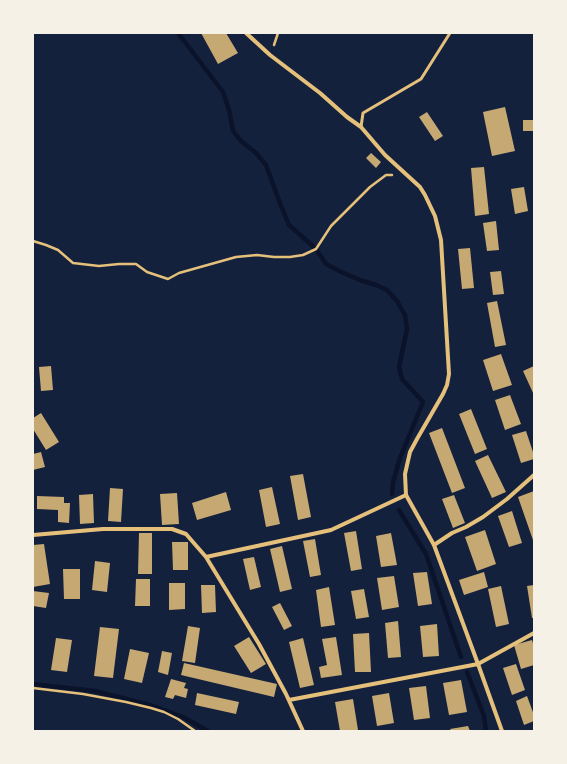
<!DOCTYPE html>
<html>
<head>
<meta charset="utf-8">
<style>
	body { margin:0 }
	#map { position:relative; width:567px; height:764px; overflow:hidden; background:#14213d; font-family:Jost,sans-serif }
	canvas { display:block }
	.frame { position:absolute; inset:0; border:34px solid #f6f1e7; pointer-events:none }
</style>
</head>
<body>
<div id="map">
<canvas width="567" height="764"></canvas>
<div class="frame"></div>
</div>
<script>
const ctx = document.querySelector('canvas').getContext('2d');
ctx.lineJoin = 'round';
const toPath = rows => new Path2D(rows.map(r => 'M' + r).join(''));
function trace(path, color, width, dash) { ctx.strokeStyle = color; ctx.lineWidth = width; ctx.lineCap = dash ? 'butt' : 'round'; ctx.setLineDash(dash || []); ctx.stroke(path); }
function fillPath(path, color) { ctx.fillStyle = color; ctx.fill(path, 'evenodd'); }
const stream = toPath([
	[178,33,223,92,229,110,233,131,241,141,256,153,266,165,281,206,289,225,316,249,326,264,341,272,360,280,376,285,387,290,397,301,405,315,407,329,399,367,402,379,423,402,400,458,393,482,392,494],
	[399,510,426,554,461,657],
	[467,672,484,716,486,731],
	[33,684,95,691,153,706,183,717,208,731]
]);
const building = toPath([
	[201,33,226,33,238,53,218,64],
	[505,107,515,151,492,156,483,112],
	[427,112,443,136,435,141,419,117],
	[523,120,534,120,534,131,523,131],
	[371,153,381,162,376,168,366,158],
	[484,167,489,214,475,216,471,168],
	[524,187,528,211,515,214,511,189],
	[496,221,499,250,487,251,483,223],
	[470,248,474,288,462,289,458,249],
	[501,271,504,294,493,295,490,272],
	[497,301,506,345,495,347,487,303],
	[501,354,512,385,493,391,483,360],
	[51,366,53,390,41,391,39,367],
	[534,366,534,395,523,371],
	[510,395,521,424,505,430,495,400],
	[471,409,487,449,475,454,459,414],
	[41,413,59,442,46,450,33,429,33,418],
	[442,428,465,488,452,493,429,433],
	[526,431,534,455,534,459,521,463,512,435],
	[41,452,45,467,33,470,33,454],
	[488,455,506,492,492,498,475,461],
	[303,474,311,517,298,520,290,476],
	[272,487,280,524,266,527,259,490],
	[110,488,123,489,121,522,108,521],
	[534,491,534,543,518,497],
	[226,492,231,510,197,520,192,503],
	[177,493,179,524,162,525,160,494],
	[93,494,94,523,80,524,79,495],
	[454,495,465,523,453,528,442,499],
	[37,496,64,497,64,503,70,503,69,523,58,522,58,510,37,509],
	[512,511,522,543,509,547,498,516],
	[485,530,496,564,477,571,465,537],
	[356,531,362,569,351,571,344,533],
	[139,533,152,533,152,574,138,574],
	[391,533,397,565,381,567,376,536],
	[315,539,321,575,310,577,303,541],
	[172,542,188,542,188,570,173,570],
	[44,544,50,584,33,587,33,545],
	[282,546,292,589,280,592,270,549],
	[254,557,261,587,250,590,243,559],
	[95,561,110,563,107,592,92,590],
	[63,569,80,569,80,599,64,599],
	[427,572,432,604,418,606,413,573],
	[484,572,488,587,464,595,459,580],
	[394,576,399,607,382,610,377,578],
	[136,579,150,579,150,606,135,606],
	[169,583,185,583,185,609,169,610],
	[201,585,215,585,216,612,202,613],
	[534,585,534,618,532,618,527,586],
	[501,586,509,624,496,627,488,589],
	[329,587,335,625,321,627,316,590],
	[364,589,369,617,356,619,351,591],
	[33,591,49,593,46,608,33,606],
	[280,603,292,626,284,630,272,607],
	[398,621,401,657,388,658,385,623],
	[437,624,439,656,423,657,420,626],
	[188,626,200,628,195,663,182,661],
	[100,627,119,629,113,678,94,676],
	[369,633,371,672,355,672,353,634],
	[249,637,266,664,251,673,234,646],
	[336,637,342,675,321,678,319,667,327,665,322,639],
	[56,638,72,640,67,672,51,670],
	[303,638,314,685,300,688,289,642],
	[532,640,534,647,534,665,521,669,514,645],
	[130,649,149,653,142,683,124,679],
	[162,651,172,653,168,675,158,672],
	[184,663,277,684,274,697,181,675],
	[516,664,525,690,512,695,503,668],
	[171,679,186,683,184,688,188,689,186,698,175,695,173,699,165,697],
	[461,680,467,712,449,715,443,683],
	[426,686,430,718,414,720,409,688],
	[197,693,239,702,236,714,195,705],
	[389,693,394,723,377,726,372,696],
	[527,696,534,715,534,721,524,725,516,701],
	[353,699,358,730,350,731,340,731,335,702],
	[468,726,470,731,451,731,450,729]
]);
const path = toPath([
	[274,45,278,33],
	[33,241,46,245,58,250,73,263,99,266,119,264,136,264,147,272,168,279,179,273,236,257,257,255,274,257,290,257,303,255,316,249,331,226,370,187,386,175,392,175],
	[33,688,83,694,126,702,151,708,164,712,178,719,195,731]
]);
const service = toPath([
	[361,127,363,113,421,79,450,33]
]);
const minor = toPath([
	[246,33,270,55,320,93,347,117,361,127,385,155,420,187,425,195,435,216,441,240,449,374,447,385,443,394,417,439,410,452,405,474,406,495,434,545,478,664,502,731],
	[33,535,103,529,172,529,186,534,206,557,259,644,286,694,303,731],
	[434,545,452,533,466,527,483,517,507,499,534,475],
	[206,557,331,530,406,495],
	[289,700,478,664,534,633]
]);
trace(stream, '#0b132b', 4.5);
fillPath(building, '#c6a872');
trace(path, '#e5c07b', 2.5);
trace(service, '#e5c07b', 3);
trace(minor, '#e5c07b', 4);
</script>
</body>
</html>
